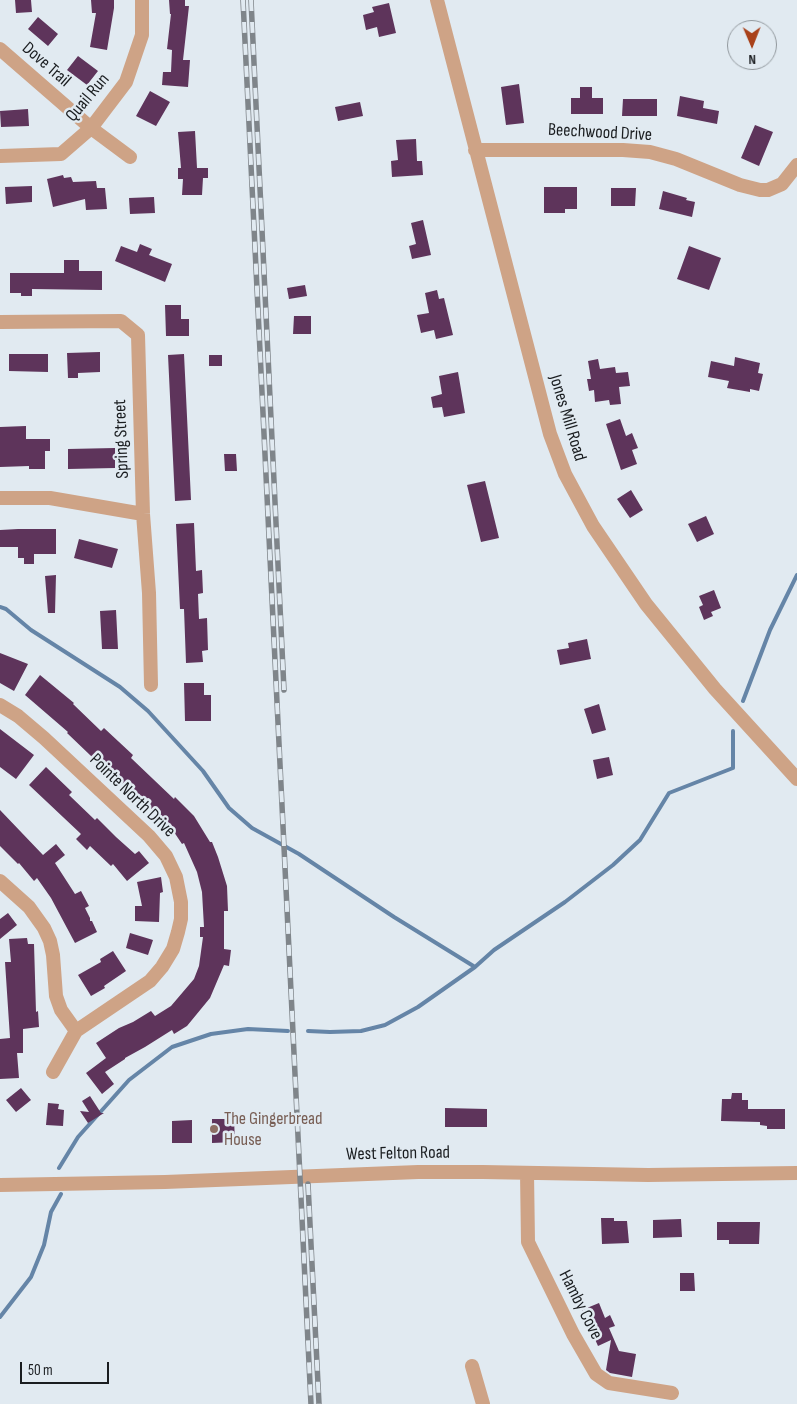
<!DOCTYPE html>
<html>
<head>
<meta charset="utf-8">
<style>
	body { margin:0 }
	#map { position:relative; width:797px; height:1404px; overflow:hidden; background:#e1eaf1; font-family:"Sofia Sans Condensed",sans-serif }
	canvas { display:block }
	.north { position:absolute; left:727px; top:20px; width:50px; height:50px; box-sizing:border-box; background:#e1eaf1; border:1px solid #91989d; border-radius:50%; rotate:179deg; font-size:14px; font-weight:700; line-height:20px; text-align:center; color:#1a1d20 }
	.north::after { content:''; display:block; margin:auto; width:18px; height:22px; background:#a9421b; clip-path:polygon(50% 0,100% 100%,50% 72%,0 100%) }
	.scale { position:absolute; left:20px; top:1362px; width:89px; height:22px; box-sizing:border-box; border:2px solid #1a1d20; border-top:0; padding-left:6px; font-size:15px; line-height:18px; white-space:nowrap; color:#1a1d20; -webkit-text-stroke:4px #e1eaf1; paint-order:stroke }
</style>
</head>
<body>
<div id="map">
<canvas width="797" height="1404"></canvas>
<div class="north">N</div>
<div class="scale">50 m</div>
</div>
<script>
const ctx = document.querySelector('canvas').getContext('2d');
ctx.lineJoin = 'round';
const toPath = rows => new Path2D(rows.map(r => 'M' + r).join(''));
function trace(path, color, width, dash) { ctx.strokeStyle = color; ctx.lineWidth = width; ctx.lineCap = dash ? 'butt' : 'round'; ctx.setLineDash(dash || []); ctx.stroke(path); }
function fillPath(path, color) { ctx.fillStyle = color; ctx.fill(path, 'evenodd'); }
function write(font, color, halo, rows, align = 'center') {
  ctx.font = font + ' "Sofia Sans Condensed",sans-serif'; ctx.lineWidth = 5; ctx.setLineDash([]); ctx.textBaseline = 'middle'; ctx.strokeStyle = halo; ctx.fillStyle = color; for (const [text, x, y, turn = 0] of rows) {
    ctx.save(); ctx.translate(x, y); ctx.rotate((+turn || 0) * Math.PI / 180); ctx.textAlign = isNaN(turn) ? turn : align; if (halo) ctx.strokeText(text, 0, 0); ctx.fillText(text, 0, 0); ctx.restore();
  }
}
const stream = toPath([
	[0,607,6,609,31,630,120,687,148,711,203,771,229,808,252,828,299,854,394,917,475,967],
	[743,701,770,630,797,575],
	[308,1031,330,1032,361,1031,385,1025,418,1007,475,967,494,950,565,902,613,865,640,840,669,793,733,768,733,731],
	[59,1168,78,1137,129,1080,172,1047,211,1034,248,1029,288,1031],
	[0,1317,31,1277,44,1245,51,1212,61,1194]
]);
const building = toPath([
	[15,0,31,0,32,12,16,13],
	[91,0,114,0,114,8,107,50,90,47,96,13,92,13],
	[169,0,185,0,185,6,189,6,183,60,190,60,188,87,162,85,163,72,171,72,172,50,167,49,171,14,170,14],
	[389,3,396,33,379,37,377,27,366,30,363,15,374,12,372,7],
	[38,17,58,34,48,46,28,29],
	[78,56,98,71,87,85,67,70],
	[519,84,524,123,506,125,501,87],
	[580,87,592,87,592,98,603,98,603,114,571,114,571,98,580,98],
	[150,91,170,102,156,126,136,116],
	[680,96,704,101,703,108,719,111,717,124,677,116],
	[623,99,657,99,657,116,622,116],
	[360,102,363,116,338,121,335,107],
	[28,109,29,126,1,127,0,111],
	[755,125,773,132,759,166,741,158],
	[195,131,197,168,208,168,208,178,203,178,202,195,182,195,183,179,178,179,178,168,181,168,178,132],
	[416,139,417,161,422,161,423,175,392,177,391,161,398,160,396,140],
	[63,175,64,178,71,177,73,182,96,181,97,188,105,188,107,209,86,210,85,199,53,207,47,179],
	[32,186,32,202,6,204,5,187],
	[544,187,577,187,577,209,565,209,565,213,544,213],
	[611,188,636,188,635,206,611,206],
	[663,191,687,198,686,200,695,202,692,217,659,209],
	[154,197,155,213,130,214,129,198],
	[423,220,431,255,412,259,409,246,416,244,411,223],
	[140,244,152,249,149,255,172,264,165,282,115,261,121,246,137,252],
	[689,246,721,258,709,290,677,279],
	[64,260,79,260,79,271,102,271,102,290,32,289,32,296,21,296,21,293,10,293,10,273,64,273],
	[305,285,307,296,289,299,287,288],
	[437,290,439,299,444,298,453,335,436,339,434,330,421,333,417,315,429,313,425,293],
	[165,305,181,305,181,319,189,319,189,336,166,336],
	[294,316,311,316,311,334,293,334],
	[100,352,100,372,78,373,78,378,68,378,67,353],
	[9,354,48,354,48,372,9,371],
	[184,354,191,500,175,501,168,355],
	[209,355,222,355,222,366,209,366],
	[735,357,760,363,758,373,763,374,759,391,750,389,750,392,727,388,729,381,708,377,711,361,734,366],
	[598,359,600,369,615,367,616,373,628,372,630,386,619,387,621,404,610,405,609,400,595,402,594,390,589,391,587,379,591,379,588,361],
	[458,372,465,413,444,417,442,407,433,408,431,397,442,394,439,376],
	[620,419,626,436,632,433,638,448,632,450,637,464,621,470,606,424],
	[26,426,26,439,50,439,50,451,45,451,45,469,29,469,29,466,0,467,0,427],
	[115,448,115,468,68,469,68,449],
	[224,454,236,454,237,471,225,471],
	[485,481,499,538,481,542,467,485],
	[631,490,643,510,630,518,617,499],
	[706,516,714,534,697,542,688,524],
	[194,523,196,571,202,570,203,593,198,594,199,619,207,618,208,650,202,651,203,662,186,663,184,609,180,609,176,524],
	[18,529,56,529,56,554,34,554,34,564,24,564,24,558,18,558,18,547,0,547,0,530],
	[79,539,118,549,112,568,74,558],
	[56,575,55,613,48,613,45,576],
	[714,590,721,608,711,612,713,616,704,620,699,607,703,605,699,596],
	[116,610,118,649,102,649,100,611],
	[587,639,591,659,560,665,557,650,569,648,568,643],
	[0,653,28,664,14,691,0,683],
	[40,675,74,703,73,704,101,731,104,728,133,755,131,758,174,799,175,797,194,816,210,842,212,842,218,857,227,886,228,911,224,911,224,949,231,950,229,966,224,965,210,998,187,1026,174,1034,172,1030,145,1047,125,1058,125,1059,105,1072,114,1084,102,1094,86,1073,106,1058,96,1043,119,1028,133,1022,151,1011,155,1016,171,1006,194,979,199,966,203,937,200,937,200,927,204,927,202,892,197,872,184,843,182,844,174,832,134,791,133,793,114,776,113,777,67,733,68,732,25,695],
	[184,683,204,683,204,695,211,695,211,721,185,721],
	[599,704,606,730,592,734,584,709],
	[0,729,34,755,16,779,0,767],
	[609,757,613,775,597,779,593,760],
	[46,767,72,792,69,795,95,820,97,818,116,837,135,854,139,851,149,863,127,881,113,864,111,866,90,846,87,850,76,839,81,834,29,785],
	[0,810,43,855,56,844,65,855,55,863,75,894,81,891,89,906,85,908,90,918,90,921,92,921,97,932,75,943,51,898,37,878,34,881,19,863,18,864,0,846],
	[161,877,163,892,160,893,159,922,135,921,135,906,142,906,137,882],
	[8,913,17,925,0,939,0,919],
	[130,933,153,940,148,955,126,948],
	[27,938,28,944,34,944,36,1012,38,1011,39,1027,23,1029,23,1053,17,1053,19,1078,0,1079,0,1039,10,1038,5,962,11,962,9,939],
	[113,951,126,971,104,986,105,988,91,996,78,975,101,962,100,959],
	[21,1088,31,1100,16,1112,6,1100],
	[732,1093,742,1093,742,1100,748,1100,748,1109,785,1109,785,1129,767,1129,767,1126,760,1125,760,1122,721,1121,722,1099,731,1099],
	[90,1096,101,1113,104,1113,88,1123,80,1111,89,1112,82,1101],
	[48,1103,59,1104,58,1109,64,1110,63,1126,46,1125],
	[445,1108,487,1109,487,1127,445,1127],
	[212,1119,234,1119,235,1142,212,1143],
	[192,1120,192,1143,172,1143,172,1121],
	[601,1218,614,1218,614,1221,627,1221,629,1243,602,1244],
	[681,1219,682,1237,653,1238,653,1220],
	[717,1222,760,1222,759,1244,729,1244,729,1240,717,1240],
	[680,1273,694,1273,695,1291,680,1291],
	[599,1303,605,1318,610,1315,615,1326,609,1328,619,1351,636,1354,632,1377,610,1373,606,1370,611,1340,598,1346,582,1310]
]);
const minor = toPath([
	[437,0,550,434,565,474,593,526,646,604,715,689,797,779],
	[0,49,91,128,130,157],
	[475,150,623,150,650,152,676,159,740,185,760,190,768,190,782,184,797,165],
	[0,156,61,154,91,128,126,82,142,35,142,0],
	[0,322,121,321,138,335,143,514,149,593,151,685],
	[0,498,50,498,143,514],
	[0,705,18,716,44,738,149,836,166,856,176,877,181,902,181,919,178,932,173,949,162,967,150,981,76,1031,53,1072],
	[0,881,29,907,44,928,50,941,53,955,56,996,61,1010,76,1031],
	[527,1173,528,1242,573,1334,596,1374,609,1383,672,1393],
	[0,1185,165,1182,418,1172,483,1172,648,1175,797,1173],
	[472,1366,483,1404]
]);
const rail = toPath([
	[243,0,311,1404],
	[251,0,284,690],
	[308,1184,319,1404]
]);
const markers = [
	[214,1129,5,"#8d6e63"]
];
const streetNames = [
	["Dove Trail",46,65,41],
	["Quail Run",88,98,-50],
	["Beechwood Drive",600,133,3],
	["Jones Mill Road",567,418,73],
	["Spring Street",122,439,-92],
	["Pointe North Drive",132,796,44],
	["West Felton Road",398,1154,-1],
	["Hamby Cove",580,1305,63]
];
const educationNames = [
	["The Gingerbread",224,1119],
	["House",224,1140]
];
trace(stream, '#6585a7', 4);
fillPath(building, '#5e345b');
trace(minor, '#cea386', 14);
trace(rail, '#7f858a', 5.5);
trace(rail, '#e1eaf1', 4, [11]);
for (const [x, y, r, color] of markers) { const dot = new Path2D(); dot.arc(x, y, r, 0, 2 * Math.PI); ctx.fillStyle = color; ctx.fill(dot); trace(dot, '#e1eaf1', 2); }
write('18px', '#1a1d20', '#e1eaf1', streetNames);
write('18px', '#785e54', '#e1eaf1', educationNames, 'left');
</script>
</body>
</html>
